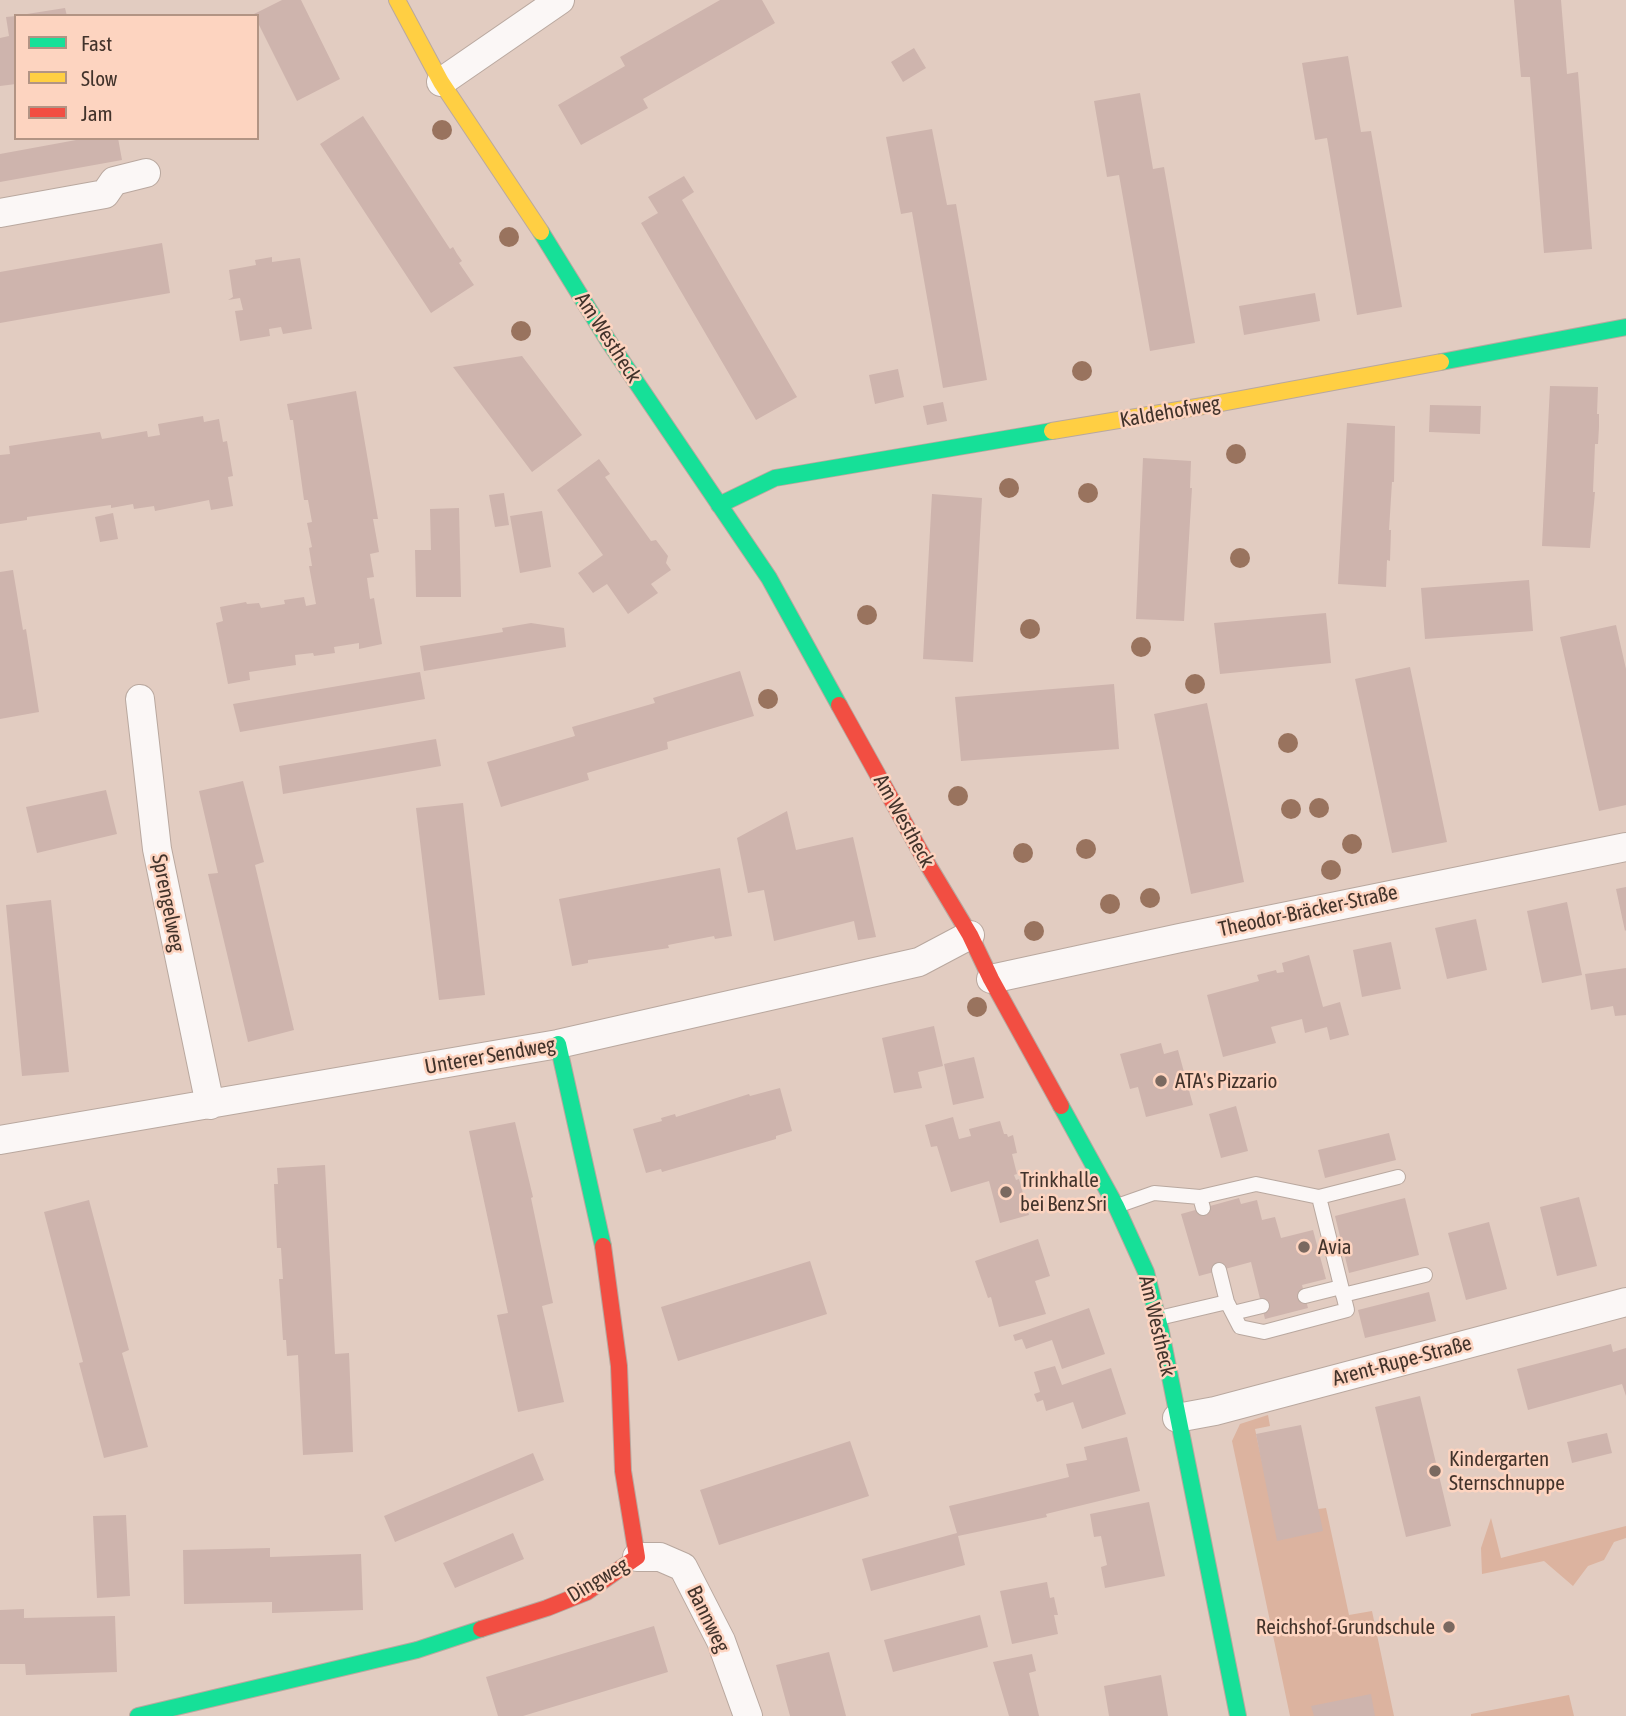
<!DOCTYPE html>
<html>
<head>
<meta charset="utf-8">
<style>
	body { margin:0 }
	#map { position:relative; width:1626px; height:1716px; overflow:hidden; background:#e2ccc1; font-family:"Asap Condensed",sans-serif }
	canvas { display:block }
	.legend { position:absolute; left:14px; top:14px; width:245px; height:126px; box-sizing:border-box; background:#fdd4c0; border:2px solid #b29484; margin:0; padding:9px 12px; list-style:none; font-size:21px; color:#42332b }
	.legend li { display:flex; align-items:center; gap:14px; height:35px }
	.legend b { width:35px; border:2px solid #b29484 }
</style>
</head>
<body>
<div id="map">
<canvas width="1626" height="1716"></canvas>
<ul class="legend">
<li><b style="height:9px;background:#16e098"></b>Fast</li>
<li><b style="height:9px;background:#ffcf43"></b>Slow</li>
<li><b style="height:9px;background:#f24e42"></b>Jam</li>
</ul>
</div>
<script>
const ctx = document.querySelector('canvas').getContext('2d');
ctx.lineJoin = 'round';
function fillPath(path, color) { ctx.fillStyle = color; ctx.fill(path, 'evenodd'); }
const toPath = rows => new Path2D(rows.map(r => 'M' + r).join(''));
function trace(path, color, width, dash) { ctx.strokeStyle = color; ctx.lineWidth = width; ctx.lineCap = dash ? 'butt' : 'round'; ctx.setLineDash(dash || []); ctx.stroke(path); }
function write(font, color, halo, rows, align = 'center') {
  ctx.font = font + ' "Asap Condensed",sans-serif'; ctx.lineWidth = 5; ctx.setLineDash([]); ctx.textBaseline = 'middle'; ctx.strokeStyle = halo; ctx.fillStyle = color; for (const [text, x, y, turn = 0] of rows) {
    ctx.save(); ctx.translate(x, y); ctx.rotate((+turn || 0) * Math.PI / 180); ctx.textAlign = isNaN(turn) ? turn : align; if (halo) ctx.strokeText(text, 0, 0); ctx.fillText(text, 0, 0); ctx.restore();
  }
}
const green = toPath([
	[1268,1415,1270,1426,1255,1429,1278,1537,1318,1509,1326,1508,1349,1615,1372,1611,1394,1716,1290,1716,1232,1441,1240,1424],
	[1491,1518,1501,1558,1626,1526,1626,1538,1614,1542,1604,1560,1588,1566,1573,1586,1544,1561,1482,1574,1481,1548],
	[1569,1695,1574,1716,1471,1716,1471,1714]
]);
const building = toPath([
	[282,0,301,0,340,79,297,101,257,21,257,16,254,14],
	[720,0,762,0,775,23,643,99,648,108,581,145,558,105,625,66,620,57],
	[1514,0,1561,0,1567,74,1578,72,1592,249,1544,253,1530,77,1521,77],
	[65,8,67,16,27,16,27,14],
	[16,16,16,84,0,86,0,38,9,36,6,17],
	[914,48,926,68,903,82,891,62],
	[1348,56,1361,132,1371,131,1402,307,1357,315,1327,138,1315,140,1302,63],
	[1140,93,1153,169,1164,167,1195,343,1150,351,1119,175,1107,177,1094,101],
	[363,116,450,249,453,247,457,254,462,261,459,263,474,285,431,313,320,144],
	[932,129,947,205,956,204,987,380,943,388,912,212,901,214,886,137],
	[87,138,118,138,122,160,0,182,0,154],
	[684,176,694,192,682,200,797,397,756,420,641,223,658,213,648,197],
	[162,243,170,293,0,323,0,272],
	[272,257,272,262,300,258,312,329,283,334,281,327,269,329,270,336,240,341,235,311,243,310,240,298,228,300,233,297,229,270,256,265,255,260],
	[1315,293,1320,321,1244,335,1239,306],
	[522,356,582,435,532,472,453,367],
	[898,369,904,397,875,404,869,375],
	[1550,386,1598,387,1597,414,1599,414,1599,427,1598,444,1595,444,1593,492,1595,492,1590,548,1542,546],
	[356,391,378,519,373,519,379,552,370,554,374,577,367,578,370,599,374,598,382,644,359,649,359,643,334,647,335,653,314,656,313,653,295,655,296,665,249,672,250,680,228,684,216,623,223,621,220,607,246,602,247,604,259,603,261,608,285,604,284,600,304,597,306,606,316,604,309,566,312,566,309,548,312,547,307,523,312,522,308,500,304,500,293,420,290,420,287,404],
	[943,402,947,421,927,425,923,406],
	[1430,405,1481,406,1480,434,1429,432],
	[203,416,204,422,219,419,223,442,227,441,233,476,228,477,233,506,211,510,209,500,155,511,154,506,134,509,133,504,111,508,111,505,27,517,27,520,0,524,0,455,10,454,9,446,100,432,102,439,147,431,148,437,160,435,158,424],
	[1347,423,1395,426,1394,482,1392,482,1389,530,1391,530,1390,561,1387,560,1386,587,1338,584],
	[1143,458,1191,461,1190,488,1192,488,1184,621,1136,619],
	[599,459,610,474,605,477,651,541,656,540,668,556,666,563,671,570,651,584,658,593,628,614,607,584,593,593,578,573,603,555,557,490],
	[504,493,509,525,495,527,489,495],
	[932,494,982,498,973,662,923,659],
	[459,508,461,597,416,597,415,550,431,550,430,509],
	[542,511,551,567,520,573,510,516],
	[113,513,118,539,100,542,95,517],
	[13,570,23,630,26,629,39,712,0,719,0,572],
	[1529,580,1533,631,1425,639,1421,588],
	[1326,613,1331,663,1220,674,1214,623],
	[531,623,564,628,566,647,424,671,420,646,503,632,502,628],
	[1616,625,1626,669,1626,805,1599,811,1560,637],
	[1410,667,1447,842,1392,853,1355,679],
	[740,671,754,716,667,742,668,749,587,773,589,780,501,807,487,762,575,736,572,727,655,703,653,698],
	[420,672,425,699,240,732,233,704],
	[1114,684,1119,749,961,761,955,697],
	[1207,703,1244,882,1191,894,1154,714],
	[436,739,441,766,283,794,279,766],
	[243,781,264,862,255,865,294,1030,248,1042,208,874,218,873,199,791],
	[106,790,117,834,37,853,26,807],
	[463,803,485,995,439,1000,416,808],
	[787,811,796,850,853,837,876,937,858,940,854,921,774,941,764,890,748,893,737,838],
	[720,868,732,936,715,939,714,936,668,945,669,948,588,960,588,963,572,966,559,899],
	[1626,887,1626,930,1625,931,1616,889],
	[51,900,69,1072,22,1076,6,905],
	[1567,902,1582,975,1542,983,1527,911],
	[1476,919,1487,970,1447,979,1435,928],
	[1391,942,1401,989,1362,997,1353,950],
	[1309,955,1323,1007,1340,1002,1349,1035,1330,1040,1327,1027,1305,1033,1302,1019,1271,1027,1276,1043,1223,1057,1207,995,1259,981,1257,975,1276,970,1277,973,1284,972,1282,963],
	[1626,968,1626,1015,1615,1016,1613,1006,1591,1010,1585,974],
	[934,1026,943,1066,918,1072,922,1088,894,1093,882,1038],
	[1161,1043,1164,1054,1178,1050,1193,1105,1146,1117,1138,1087,1130,1089,1120,1054],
	[974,1057,984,1098,953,1105,944,1064],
	[780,1088,792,1131,776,1136,776,1139,662,1172,661,1169,646,1173,633,1129,662,1121,661,1118,675,1114,676,1117,749,1094,750,1096],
	[1236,1106,1248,1151,1221,1158,1209,1114],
	[953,1117,959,1139,971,1136,969,1129,1000,1121,1004,1134,1007,1134,1008,1137,1013,1135,1017,1153,1012,1154,1017,1174,1014,1175,1016,1180,1019,1179,1029,1215,1000,1223,989,1181,951,1192,937,1146,931,1147,925,1125],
	[515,1122,533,1197,531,1198,553,1303,542,1306,564,1402,518,1412,497,1315,508,1313,469,1131],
	[1389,1133,1396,1160,1325,1178,1318,1150],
	[325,1165,335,1354,349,1353,353,1452,303,1455,298,1355,287,1356,286,1340,283,1340,279,1279,283,1279,281,1248,277,1248,274,1184,278,1184,277,1168],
	[1579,1197,1597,1266,1557,1276,1540,1207],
	[1239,1198,1241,1204,1257,1200,1262,1220,1275,1217,1281,1238,1313,1230,1326,1279,1302,1285,1308,1308,1265,1319,1251,1262,1199,1276,1181,1214],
	[1405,1198,1419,1255,1349,1273,1335,1216],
	[89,1200,129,1350,122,1353,148,1447,104,1458,79,1363,83,1362,44,1212],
	[1489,1222,1507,1289,1466,1300,1448,1233],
	[1038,1239,1050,1276,1035,1281,1046,1314,999,1327,991,1297,988,1298,975,1261],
	[810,1261,827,1314,678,1361,661,1307],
	[1429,1292,1436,1321,1365,1338,1358,1310],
	[1089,1308,1105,1354,1062,1369,1052,1340,1026,1349,1022,1339,1015,1341,1013,1335],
	[1611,1344,1613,1352,1626,1348,1626,1396,1622,1384,1528,1410,1517,1369],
	[1055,1366,1062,1385,1111,1368,1126,1414,1082,1429,1073,1402,1046,1411,1043,1400,1037,1402,1034,1394,1040,1392,1034,1372],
	[1420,1396,1451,1526,1406,1537,1375,1407],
	[1301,1425,1323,1531,1277,1541,1256,1434],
	[1607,1433,1612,1453,1572,1463,1567,1442],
	[1127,1437,1140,1491,1046,1514,1047,1517,958,1536,965,1565,871,1591,862,1559,957,1533,949,1506,1069,1477,1066,1464,1087,1460,1084,1447],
	[850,1441,869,1496,719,1545,700,1490],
	[533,1453,544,1480,395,1542,384,1516],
	[1149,1502,1165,1576,1105,1588,1101,1567,1107,1565,1101,1536,1094,1537,1090,1514],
	[126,1515,130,1596,97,1598,93,1516],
	[513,1533,524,1559,455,1588,443,1563],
	[270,1548,270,1557,361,1554,363,1610,272,1613,272,1602,184,1604,183,1550],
	[1047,1582,1050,1598,1054,1597,1058,1615,1054,1615,1058,1634,1012,1644,1000,1591],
	[24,1609,24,1618,115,1616,117,1672,26,1675,25,1664,0,1664,0,1610],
	[980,1615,988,1647,893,1672,884,1640],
	[654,1626,668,1672,523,1716,498,1716,486,1677],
	[829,1652,846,1716,790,1716,776,1665],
	[1032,1654,1036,1671,1029,1673,1039,1716,1009,1716,993,1662],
	[1161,1675,1168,1716,1109,1716,1104,1686],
	[1371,1694,1375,1716,1314,1716,1311,1706]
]);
const lane = toPath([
	[1200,1197,1256,1184,1319,1197,1347,1310,1264,1332,1240,1327,1227,1302],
	[1319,1197,1398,1177],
	[1117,1206,1154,1193,1200,1197,1203,1208],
	[1343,1295,1425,1275],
	[1305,1296,1341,1287],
	[1233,1313,1262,1306],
	[1159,1318,1227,1302,1219,1270]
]);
const street = toPath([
	[441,82,560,0],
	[0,213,105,194,114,181,146,173],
	[140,699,157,849,210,1105],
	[991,979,1180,938,1626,847],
	[0,1140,558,1044,919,962,970,935],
	[1177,1418,1215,1411,1626,1302],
	[637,1557,660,1557,683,1567,721,1641,748,1716]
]);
const fast = toPath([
	[541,232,609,342,769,578,839,705],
	[1441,362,1626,327],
	[719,505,775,478,1052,431],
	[558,1044,603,1246],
	[1061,1106,1116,1206,1146,1272,1161,1332,1238,1716],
	[138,1716,417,1650,481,1629]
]);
const slow = toPath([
	[397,0,441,82,541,232],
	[1052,431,1215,404,1441,362]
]);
const jam = toPath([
	[839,705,925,860,970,935,991,979,1061,1106],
	[481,1629,547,1608,587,1592,637,1557,623,1471,619,1366,603,1246]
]);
const trees = [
	[442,130],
	[509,237],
	[521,331],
	[1082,371],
	[1236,454],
	[1009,488],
	[1088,493],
	[1240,558],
	[867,615],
	[1030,629],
	[1141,647],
	[1195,684],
	[768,699],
	[1288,743],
	[958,796],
	[1319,808],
	[1291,809],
	[1352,844],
	[1086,849],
	[1023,853],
	[1331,870],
	[1150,898],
	[1110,904],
	[1034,931],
	[977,1007]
];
const markers = [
	[1161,1081,7,"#7a6960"],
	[1006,1192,7,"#7a6960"],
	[1304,1247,7,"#7a6960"],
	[1435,1471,7,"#7a6960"],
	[1449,1627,7,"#7a6960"]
];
const streetNames = [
	["Am Westheck",608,338,57],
	["Kaldehofweg",1170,412,-10],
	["Am Westheck",904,821,61],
	["Sprengelweg",168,903,79],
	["Theodor-Bräcker-Straße",1308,911,-12],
	["Unterer Sendweg",490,1056,-10],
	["Am Westheck",1157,1326,77],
	["Arent-Rupe-Straße",1402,1361,-15],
	["Dingweg",598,1580,-31],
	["Bannweg",708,1619,64]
];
const poiNames = [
	["ATA's Pizzario",1175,1081],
	["Trinkhalle",1020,1180],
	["bei Benz Sri",1020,1204],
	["Avia",1318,1247],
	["Kindergarten",1449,1459],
	["Sternschnuppe",1449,1483],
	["Reichshof-Grundschule",1435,1627,"right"]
];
fillPath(green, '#dcb39f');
fillPath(building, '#ceb4ad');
trace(lane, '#b9a89f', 16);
trace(street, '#b9a89f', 30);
trace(fast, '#b9a89f', 18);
trace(slow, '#b9a89f', 18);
trace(jam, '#b9a89f', 18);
trace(lane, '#fbf7f6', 14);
trace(street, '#fbf7f6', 28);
trace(fast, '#16e098', 16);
trace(slow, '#ffcf43', 16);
trace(jam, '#f24e42', 16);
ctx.fillStyle = '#99735e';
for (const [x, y] of trees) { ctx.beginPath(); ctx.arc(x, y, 10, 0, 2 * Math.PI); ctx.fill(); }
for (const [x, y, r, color] of markers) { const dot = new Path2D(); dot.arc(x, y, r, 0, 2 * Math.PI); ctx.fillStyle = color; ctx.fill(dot); trace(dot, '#fdd4c0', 2.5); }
write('21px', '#42332b', '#fdd4c0', streetNames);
write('21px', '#42332b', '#fdd4c0', poiNames, 'left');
</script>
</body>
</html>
